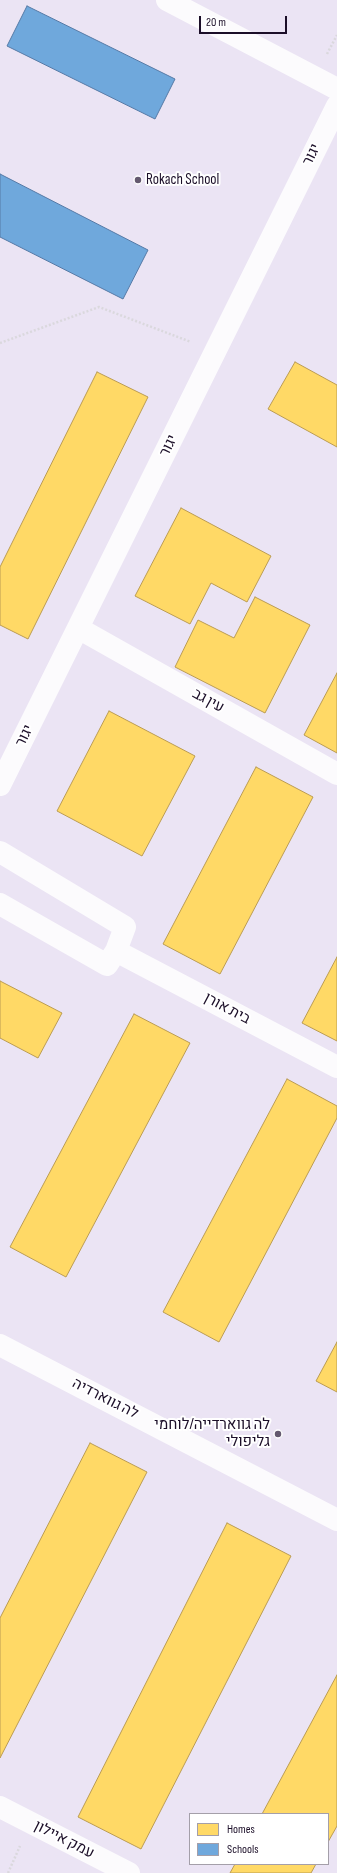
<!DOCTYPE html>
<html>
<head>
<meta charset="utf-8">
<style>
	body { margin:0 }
	#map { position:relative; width:337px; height:1873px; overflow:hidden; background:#ebe4f4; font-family:"Sofia Sans Condensed",sans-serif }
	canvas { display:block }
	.legend { position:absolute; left:189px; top:1813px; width:140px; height:52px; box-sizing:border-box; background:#fff; border:1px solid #a49fa9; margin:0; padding:5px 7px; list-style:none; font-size:12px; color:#1b0e28 }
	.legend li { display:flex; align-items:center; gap:8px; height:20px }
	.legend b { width:20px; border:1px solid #a49fa9 }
	.scale { position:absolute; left:199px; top:16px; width:88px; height:18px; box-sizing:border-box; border:2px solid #1b0e28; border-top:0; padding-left:5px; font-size:12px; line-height:14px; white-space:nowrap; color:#1b0e28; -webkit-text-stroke:3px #fff; paint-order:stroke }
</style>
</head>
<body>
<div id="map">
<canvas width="337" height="1873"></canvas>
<ul class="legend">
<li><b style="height:11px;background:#ffd966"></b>Homes</li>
<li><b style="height:11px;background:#6fa8dc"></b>Schools</li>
</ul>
<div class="scale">20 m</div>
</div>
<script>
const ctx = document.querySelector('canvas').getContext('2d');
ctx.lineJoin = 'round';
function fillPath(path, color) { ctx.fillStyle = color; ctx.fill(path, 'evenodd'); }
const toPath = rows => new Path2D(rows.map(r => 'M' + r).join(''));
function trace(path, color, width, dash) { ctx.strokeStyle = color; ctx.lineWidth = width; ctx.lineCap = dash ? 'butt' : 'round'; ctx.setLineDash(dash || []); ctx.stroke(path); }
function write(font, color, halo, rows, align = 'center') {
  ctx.font = font + ' "Sofia Sans Condensed",Heebo,sans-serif'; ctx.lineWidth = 4; ctx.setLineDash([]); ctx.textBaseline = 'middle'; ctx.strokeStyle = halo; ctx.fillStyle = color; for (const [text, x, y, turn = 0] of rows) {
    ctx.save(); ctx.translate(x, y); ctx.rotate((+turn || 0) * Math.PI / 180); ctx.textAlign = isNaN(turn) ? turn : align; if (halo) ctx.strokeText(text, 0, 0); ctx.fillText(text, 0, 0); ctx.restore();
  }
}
const homes = toPath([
	[295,362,337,385,337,447,268,409,295,362],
	[97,372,148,397,28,639,0,625,0,567,97,372],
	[181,508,271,556,247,602,211,583,190,624,135,596,181,508],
	[255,597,310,625,265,713,175,667,198,620,234,638,255,597],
	[337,673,337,753,304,735,337,673],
	[109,711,195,756,142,856,57,811,109,711],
	[256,767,313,797,220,974,163,944,256,767],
	[337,957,337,1041,302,1023,337,957],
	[0,981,62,1013,38,1058,0,1038,0,981],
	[134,1014,190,1043,66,1277,10,1247,134,1014],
	[287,1079,337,1106,337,1118,219,1342,163,1312,287,1079],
	[337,1342,337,1392,316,1381,337,1342],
	[90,1443,147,1472,0,1758,0,1618,90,1443],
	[227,1523,291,1556,141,1849,78,1817,227,1523],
	[337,1675,337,1826,328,1842,328,1814,262,1814,337,1675],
	[235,1864,316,1864,311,1873,230,1873,235,1864]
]);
const schools = toPath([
	[27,6,175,79,155,119,7,46,27,6],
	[0,174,148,250,123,299,0,237,0,174]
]);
const path = toPath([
	[327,54,337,35],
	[0,343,99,307,191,342],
	[8,1873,20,1846]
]);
const minor = toPath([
	[167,0,337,89],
	[78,628,337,774],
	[0,785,337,106],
	[0,852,125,927,116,951,107,965,0,904],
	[116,951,337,1067],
	[0,1807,129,1873]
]);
const secondary = toPath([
	[0,1345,337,1520]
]);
const markers = [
	[138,180,4,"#64596f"],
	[278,1434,4,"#64596f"]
];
const streetNames = [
	["יגור",312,155,-64],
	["יגור",169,446,-64],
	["עין גב",208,701,29],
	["יגור",25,736,-64],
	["בית אורן",227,1009,28],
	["לה גווארדיה",105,1399,27],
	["עמק איילון",64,1840,27]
];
const poiNames = [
	["Rokach School",146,180],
	["לה גווארדייה/לוחמי",270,1425,"right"],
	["גליפולי",270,1442,"right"]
];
fillPath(homes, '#ffd966');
trace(homes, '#bb9c53', 1);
fillPath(schools, '#6fa8dc');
trace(schools, '#567aa6', 1);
trace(path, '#dad8dd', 2.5, [2, 2]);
trace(minor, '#fcfbfd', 22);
trace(secondary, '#fcfbfd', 22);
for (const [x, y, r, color] of markers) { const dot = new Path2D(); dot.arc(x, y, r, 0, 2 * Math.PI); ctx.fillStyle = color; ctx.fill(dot); trace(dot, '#fff', 1.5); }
write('15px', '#1b0e28', '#fff', streetNames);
write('15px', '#1b0e28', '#fff', poiNames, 'left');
</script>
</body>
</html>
